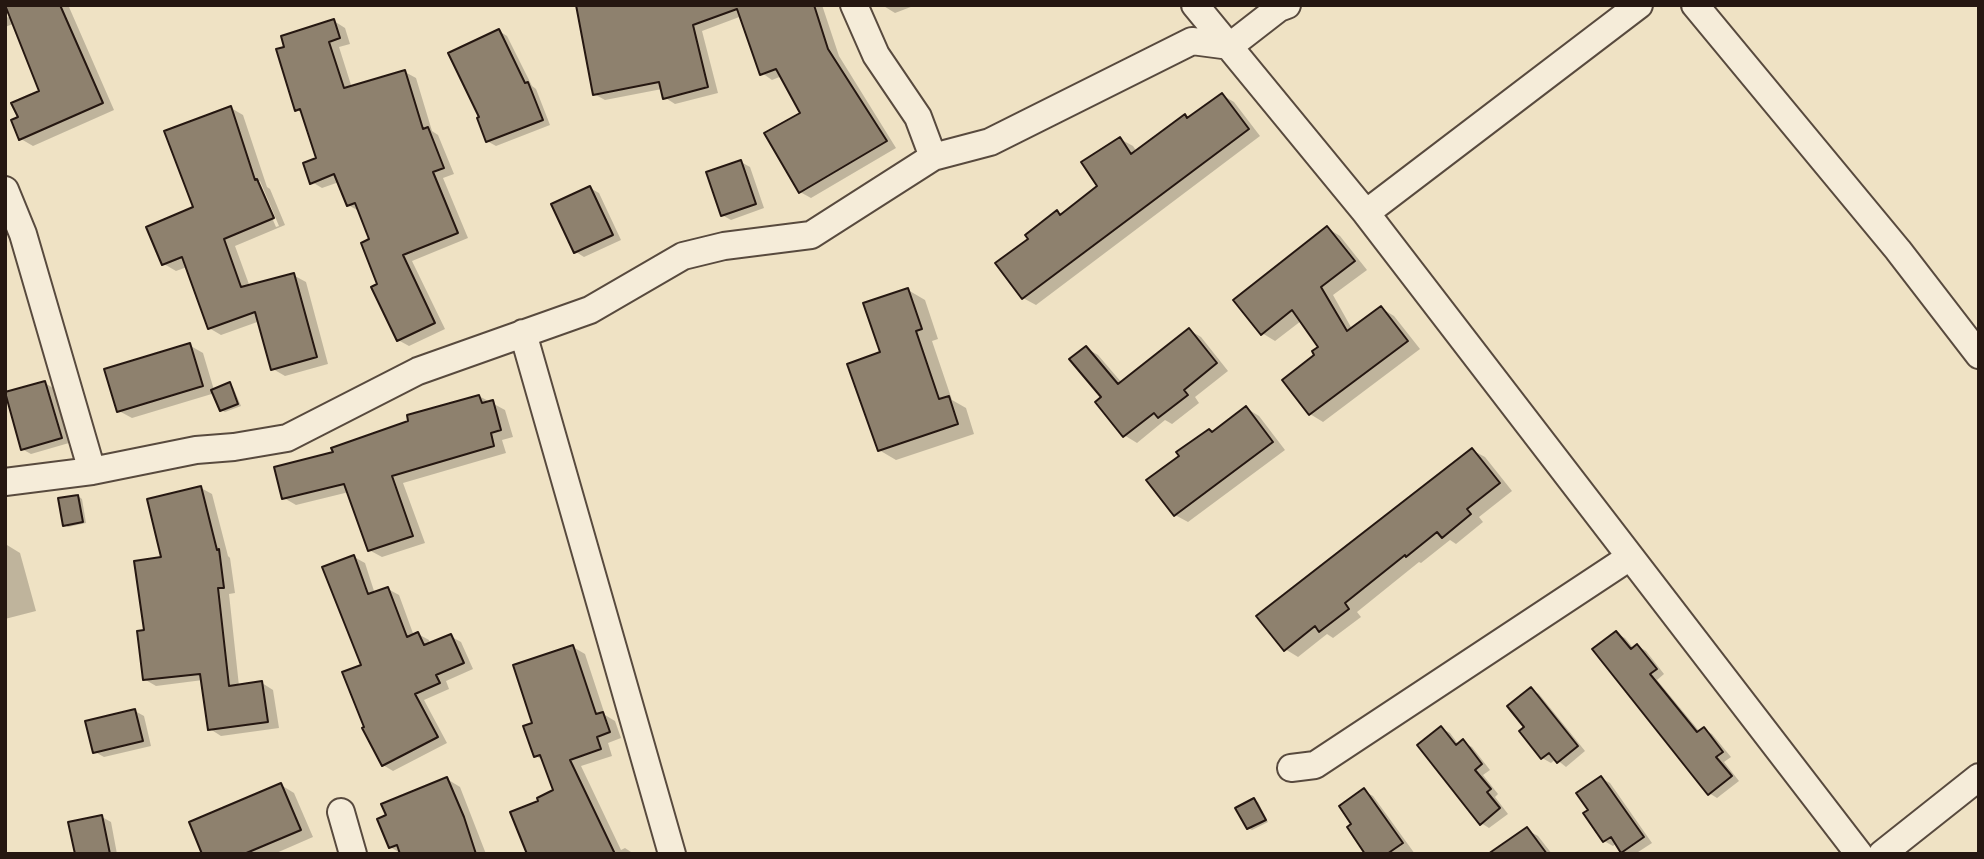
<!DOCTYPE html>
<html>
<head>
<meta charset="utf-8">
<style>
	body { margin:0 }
	#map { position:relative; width:1984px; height:859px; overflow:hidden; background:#efe2c4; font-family:"IM FELL French Canon",serif }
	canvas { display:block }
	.frame { position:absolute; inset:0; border:7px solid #251711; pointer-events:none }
</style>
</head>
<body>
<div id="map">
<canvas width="1984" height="859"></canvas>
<div class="frame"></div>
</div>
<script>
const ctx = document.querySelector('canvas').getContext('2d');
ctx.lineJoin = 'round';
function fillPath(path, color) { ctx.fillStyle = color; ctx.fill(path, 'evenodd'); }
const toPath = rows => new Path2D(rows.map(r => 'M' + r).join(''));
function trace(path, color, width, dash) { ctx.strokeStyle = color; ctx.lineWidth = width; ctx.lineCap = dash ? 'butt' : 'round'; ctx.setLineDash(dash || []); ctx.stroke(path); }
const shadow = toPath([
	[5,5,73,5,69,7,114,110,33,146,21,139,14,121,20,118,41,92,13,24,5,27,5,18,17,15,16,11,5,15],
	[578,5,822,5,839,56,896,148,811,198,800,192,803,113,782,76,772,80,762,73,742,16,702,31,718,93,675,104,664,97,662,89,605,100,594,94],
	[882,5,916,5,895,13],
	[334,21,345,28,350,44,339,47,352,88,405,72,416,78,432,131,438,135,454,174,443,178,468,238,412,261,445,329,409,346,398,340,379,284,372,240,359,211,348,205,339,182,322,188,312,182,318,159,303,113,297,110],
	[499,31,507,36,532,86,536,89,550,125,496,146,487,141],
	[1222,95,1234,102,1260,136,1036,305,1023,298,1030,239,1057,213,1062,215,1100,187,1120,139,1133,146,1137,152,1185,117,1189,119],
	[231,108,243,115,267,187,270,189,285,225,235,246,250,287,293,275,306,282,328,364,285,376,273,369,260,321,221,335,209,328,187,267,176,271,164,264,195,208],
	[256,181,260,181,279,226,276,227],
	[741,162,750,167,764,208,731,220,722,215],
	[590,188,599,193,621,240,584,257,576,252],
	[1327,228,1340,236,1367,270,1333,295,1352,329,1381,308,1394,316,1420,349,1323,422,1310,414,1317,356,1320,347,1301,321,1275,341,1262,333],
	[908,290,925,300,938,339,932,341,952,400,966,408,974,434,896,460,879,450,882,353],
	[1189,330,1201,337,1228,371,1195,397,1199,403,1172,424,1165,420,1137,443,1124,435,1103,397,1086,348,1098,355,1122,383],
	[189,345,203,353,214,390,230,384,233,387,241,406,225,412,221,410,215,393,132,418,119,411],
	[45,383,53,388,69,443,31,454,22,449],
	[479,396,505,410,513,437,502,440,506,453,403,483,425,543,382,557,369,550,349,492,296,505,284,498,335,453],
	[1246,408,1259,416,1285,450,1188,522,1175,515,1213,433],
	[1472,450,1485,457,1512,491,1479,517,1483,522,1456,544,1450,540,1421,563,1419,562,1357,612,1361,617,1333,638,1327,634,1298,657,1285,649],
	[201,488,212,494,228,556,230,558,235,593,229,594,239,686,262,683,273,690,279,728,221,736,210,729,203,680,156,686,144,679,146,632,163,559],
	[78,496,82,499,86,523,68,527,64,524],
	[7,545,20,553,36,611,5,619,5,546],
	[354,557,365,563,375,594,388,589,399,595,414,636,418,634,429,640,430,644,450,636,461,642,473,669,446,681,449,689,424,700,447,743,393,771,383,765,363,666],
	[1616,633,1625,638,1634,649,1638,646,1646,651,1664,674,1657,680,1700,732,1704,729,1712,734,1731,757,1724,762,1739,781,1717,798,1709,793],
	[573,647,585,654,605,715,615,721,621,738,608,743,612,756,581,766,621,850,625,848,634,854,529,854,540,802,555,791,544,761,536,756,534,724],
	[1531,689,1539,694,1585,751,1566,767,1556,759,1551,763,1542,758,1526,728],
	[135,711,144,716,151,746,104,757,95,752],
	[1441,728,1450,733,1459,745,1463,742,1472,747,1490,770,1483,775,1498,794,1495,797,1508,814,1489,828,1481,823],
	[1601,778,1610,783,1652,843,1635,854,1626,854,1617,843,1613,846,1604,841,1590,810],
	[447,779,460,787,486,854,402,854,390,847],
	[281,785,294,793,313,837,274,854,204,854],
	[1364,791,1373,796,1415,854,1367,854,1354,825],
	[1254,800,1258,802,1268,822,1252,830,1248,828],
	[102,817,111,822,117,854,65,854,76,852],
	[1527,830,1538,836,1552,854,1498,854]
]);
const building = toPath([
	[5,5,60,5,103,103,19,140,11,120,18,117,11,103,39,91,5,5],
	[576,5,814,5,828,49,887,141,799,193,764,133,800,113,776,69,760,75,737,9,693,25,708,87,663,99,659,82,593,95,576,5],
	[334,19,340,38,329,42,344,88,405,70,423,129,428,127,444,168,433,172,458,233,403,255,435,323,397,341,371,287,377,284,361,243,369,239,355,203,347,206,334,174,310,184,303,163,316,158,300,109,295,111,276,49,284,47,281,36,334,19],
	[499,29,525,83,528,82,543,120,486,142,477,118,479,117,448,53,499,29],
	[1222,93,1249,129,1022,299,995,263,1028,239,1025,235,1057,210,1060,215,1097,186,1081,162,1120,137,1131,154,1185,114,1187,118,1222,93],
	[231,106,255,180,257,179,274,218,224,239,241,287,294,273,317,357,271,370,255,312,208,329,182,257,162,265,146,227,193,207,164,131,231,106],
	[741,160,756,204,721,216,706,172,741,160],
	[590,186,613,235,574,253,551,204,590,186],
	[1327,226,1355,261,1321,287,1347,331,1381,306,1408,341,1309,415,1282,380,1314,355,1312,351,1318,347,1292,310,1261,335,1233,300,1327,226],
	[908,288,922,329,916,331,939,399,949,396,958,424,878,451,847,364,880,352,863,303,908,288],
	[1189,328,1217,363,1184,390,1188,395,1158,418,1154,413,1123,437,1095,402,1101,397,1069,359,1086,346,1118,384,1189,328],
	[190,343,203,386,117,412,104,369,190,343],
	[45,381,62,438,21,450,5,392,45,381],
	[230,382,238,404,220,411,211,390,230,382],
	[479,395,482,403,493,400,501,430,491,433,494,446,392,476,413,536,368,551,344,484,282,499,274,467,333,452,331,448,408,421,407,415,479,395],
	[1246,406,1273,442,1174,516,1146,480,1179,456,1176,452,1209,429,1212,432,1246,406],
	[1472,448,1500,483,1467,509,1471,514,1442,538,1437,532,1406,557,1405,555,1345,603,1349,609,1319,632,1315,626,1284,651,1256,616,1472,448],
	[201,486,217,550,219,549,224,588,218,588,229,686,262,681,268,722,208,730,200,674,143,680,137,631,144,630,134,561,161,557,147,499,201,486],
	[78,495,83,522,63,526,58,498,78,495],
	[354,555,368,594,388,587,407,637,418,632,424,645,451,634,464,663,436,675,440,683,415,694,438,737,382,766,362,728,364,727,342,672,361,665,322,567,354,555],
	[1616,631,1631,649,1637,644,1657,669,1650,674,1697,732,1704,727,1723,752,1716,757,1732,776,1708,795,1592,649,1616,631],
	[573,645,596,714,603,712,610,732,597,737,601,749,570,760,615,854,527,854,510,812,538,801,537,798,553,790,540,755,534,757,523,726,532,723,513,665,573,645],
	[1531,687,1578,746,1557,763,1549,753,1541,759,1519,731,1524,727,1507,706,1531,687],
	[135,709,143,741,93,753,85,721,135,709],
	[1441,726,1456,745,1463,739,1482,764,1475,770,1491,789,1487,792,1500,808,1480,825,1417,745,1441,726],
	[1601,776,1644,837,1621,853,1611,837,1603,842,1583,813,1588,810,1576,793,1601,776],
	[447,777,464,817,476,854,400,854,397,845,389,848,377,819,386,815,381,804,447,777],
	[281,783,301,830,244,854,202,854,189,822,281,783],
	[1364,788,1403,843,1387,854,1365,854,1347,827,1351,824,1339,806,1364,788],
	[1254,798,1266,820,1247,829,1235,808,1254,798],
	[102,815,110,854,75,854,68,822,102,815],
	[1527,827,1547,854,1488,854,1527,827]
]);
const minor = toPath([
	[854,5,876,55,918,117,933,157],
	[1195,5,1366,213,1859,854],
	[1695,5,1898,250,1979,355],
	[5,190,23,234,92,471],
	[1366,213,1639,5],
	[523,333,672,854],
	[5,482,92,471,196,450,234,447,287,438,418,371,590,310,683,256,724,246,811,235,933,157,990,142,1192,41,1230,46,1279,8,1287,5],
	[1291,768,1315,765,1630,557],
	[341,812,353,854],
	[1882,854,1979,777]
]);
fillPath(shadow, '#0003');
fillPath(building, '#8e816e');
trace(building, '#251711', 2);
trace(minor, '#584a3e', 30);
trace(minor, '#f5ecd9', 26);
</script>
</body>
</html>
